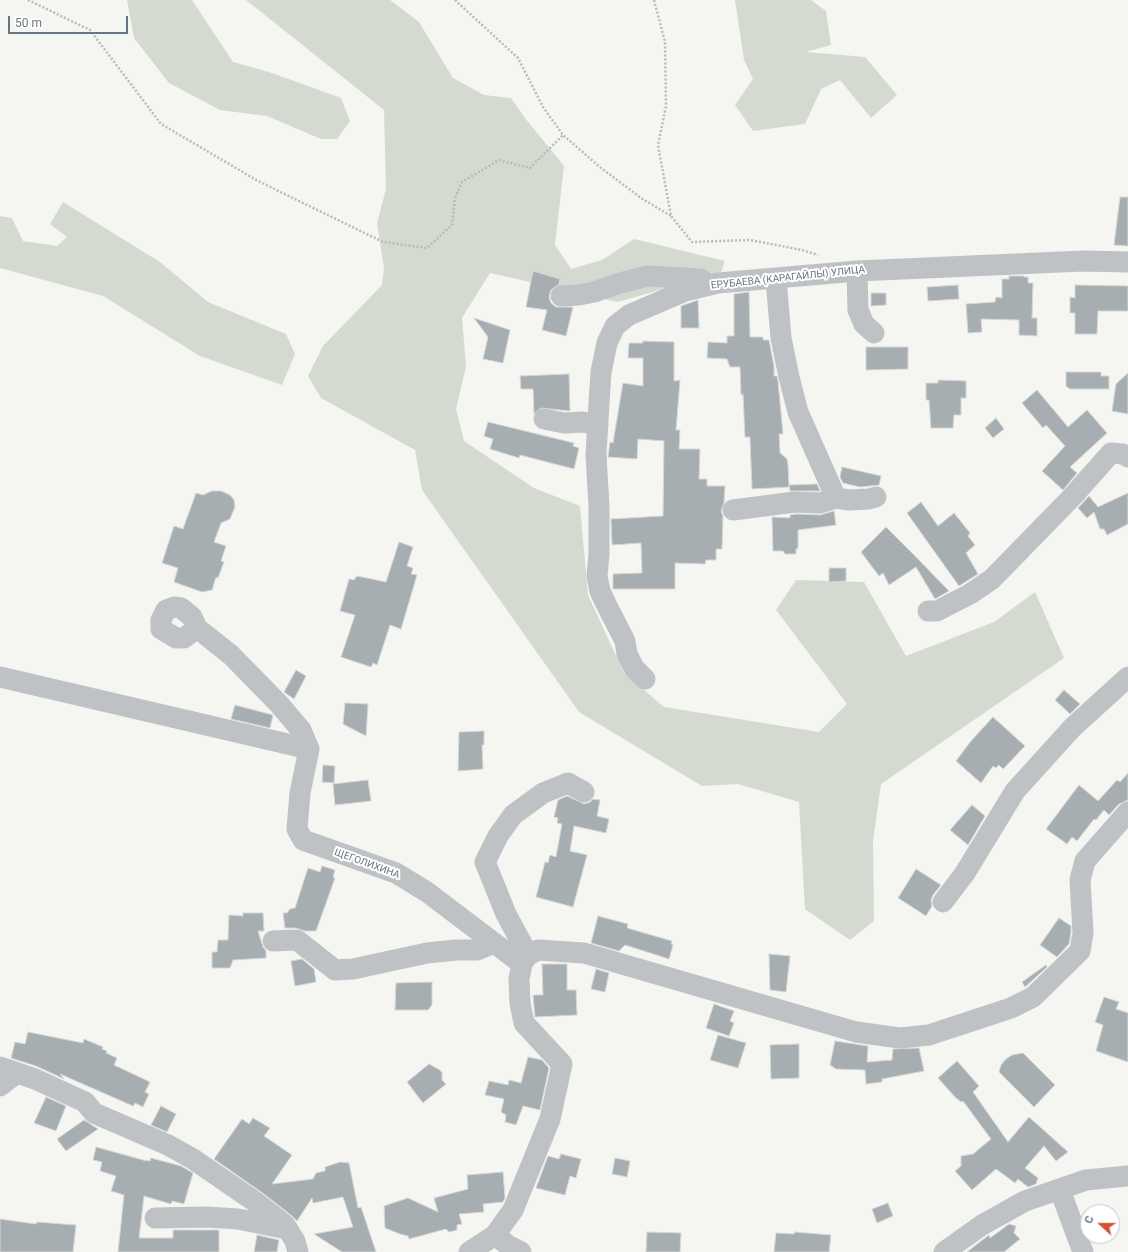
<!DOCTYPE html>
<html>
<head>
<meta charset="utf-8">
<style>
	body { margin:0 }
	#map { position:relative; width:1128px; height:1252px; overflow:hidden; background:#f5f5f2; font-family:Roboto,sans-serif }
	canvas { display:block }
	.north { position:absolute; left:1080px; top:1204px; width:40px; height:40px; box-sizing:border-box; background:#fff; border:1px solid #c2c8cc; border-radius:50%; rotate:291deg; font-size:11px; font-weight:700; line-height:16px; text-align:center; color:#667680 }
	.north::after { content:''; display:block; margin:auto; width:14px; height:18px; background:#d45232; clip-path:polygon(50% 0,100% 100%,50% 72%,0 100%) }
	.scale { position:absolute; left:8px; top:16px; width:120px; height:18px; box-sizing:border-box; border:2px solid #667680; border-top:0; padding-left:5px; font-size:12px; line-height:14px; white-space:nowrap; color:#667680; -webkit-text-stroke:3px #fff; paint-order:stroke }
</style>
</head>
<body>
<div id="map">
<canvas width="1128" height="1252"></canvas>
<div class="north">С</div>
<div class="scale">50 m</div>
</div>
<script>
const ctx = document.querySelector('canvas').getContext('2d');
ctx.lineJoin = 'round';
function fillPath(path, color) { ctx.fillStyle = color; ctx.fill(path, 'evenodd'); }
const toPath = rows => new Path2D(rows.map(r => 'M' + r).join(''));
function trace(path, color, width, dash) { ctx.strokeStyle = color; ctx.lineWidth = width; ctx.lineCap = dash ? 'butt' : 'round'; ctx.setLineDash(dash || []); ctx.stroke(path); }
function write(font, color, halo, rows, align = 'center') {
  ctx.font = font + ' Roboto,sans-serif'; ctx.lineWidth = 4; ctx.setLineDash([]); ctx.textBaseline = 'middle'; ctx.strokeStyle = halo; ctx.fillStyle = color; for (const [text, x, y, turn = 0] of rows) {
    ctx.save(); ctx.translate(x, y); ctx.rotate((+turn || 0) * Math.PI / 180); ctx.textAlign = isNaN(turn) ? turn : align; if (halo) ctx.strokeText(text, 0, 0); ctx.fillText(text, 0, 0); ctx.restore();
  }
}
const green = toPath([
	[127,0,192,0,233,62,269,72,341,98,350,121,337,139,321,139,267,116,220,110,169,83,134,38],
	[246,0,390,0,419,22,453,78,484,95,511,98,525,118,564,166,555,245,571,269,602,260,634,239,725,261,721,272,618,302,490,273,462,318,466,367,456,409,464,441,534,488,580,506,588,595,624,673,664,707,819,732,847,704,776,610,796,580,864,582,906,656,994,622,1035,592,1064,658,881,784,873,841,874,921,850,940,805,909,799,802,738,784,702,786,579,712,422,490,415,450,321,398,308,376,323,346,382,285,384,268,377,223,386,189,384,110],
	[735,0,811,0,826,11,831,45,806,52,865,57,897,95,871,118,840,80,821,89,805,124,753,131,735,105,753,79,744,60],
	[63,202,160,262,208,302,286,334,295,354,282,385,200,356,103,296,0,268,0,216,12,218,23,241,57,246,67,237,50,224]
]);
const building = toPath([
	[1120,197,1128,197,1128,246,1114,245,1120,197],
	[533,271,560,279,559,284,551,290,549,297,551,303,556,307,573,307,566,336,542,330,547,310,526,307,533,271],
	[1009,276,1024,276,1024,277,1028,277,1028,283,1033,283,1032,318,1037,318,1037,336,1019,335,1019,320,981,319,982,332,968,333,966,304,995,302,996,297,1002,298,1002,279,1009,279,1009,276],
	[958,285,959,299,928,301,927,287,958,285],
	[1075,285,1128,286,1128,311,1098,311,1097,334,1075,334,1075,313,1070,313,1070,297,1075,298,1075,285],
	[749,292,750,337,763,337,763,340,769,340,774,366,774,376,777,376,778,381,783,434,779,434,780,453,787,459,788,464,789,487,752,489,750,437,745,437,743,394,741,395,740,367,730,367,727,359,707,358,708,342,727,343,727,336,734,336,734,294,749,292],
	[871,293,886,293,886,305,871,306,871,293],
	[698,300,699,328,681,328,681,306,698,300],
	[474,318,510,330,503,363,483,359,488,337,474,318],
	[643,341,674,342,674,381,680,380,676,430,680,430,679,449,700,449,699,479,707,479,707,486,725,486,724,503,721,511,723,516,722,549,716,549,716,560,706,560,705,564,675,563,675,589,613,589,613,574,642,573,641,543,612,545,611,519,663,516,664,441,638,439,637,459,608,457,610,442,613,443,623,383,643,386,643,358,628,358,629,343,643,343,643,341],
	[866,347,908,347,908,369,866,370,866,347],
	[1066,372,1101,372,1101,376,1109,376,1109,389,1070,389,1066,386,1066,372],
	[1128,373,1128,414,1112,411,1116,384,1128,373],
	[569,374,570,411,541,408,534,414,533,389,521,389,520,376,569,374],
	[938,380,966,381,966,398,961,398,961,415,954,415,953,428,931,428,929,400,926,400,926,383,938,383,938,380],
	[1037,390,1068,427,1087,410,1107,433,1070,467,1077,473,1063,490,1042,471,1065,446,1046,425,1043,428,1022,403,1037,390],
	[996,418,1004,429,993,438,985,428,996,418],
	[488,422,574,443,573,446,579,448,574,469,520,455,519,458,490,449,493,439,484,436,488,422],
	[842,467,881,476,879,485,860,487,843,483,840,477,842,467],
	[817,484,820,491,790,491,789,485,817,484],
	[212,491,221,491,230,495,234,500,235,507,230,519,221,523,214,542,226,546,221,561,224,562,218,578,216,577,212,590,202,592,174,582,178,568,162,563,174,526,183,529,196,493,203,495,212,491],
	[1128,493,1128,524,1107,535,1104,529,1100,529,1094,512,1087,518,1078,508,1089,496,1098,507,1128,493],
	[921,502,938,526,954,513,970,533,968,536,975,545,966,553,978,574,959,586,907,513,921,502],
	[834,511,836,525,798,530,798,548,796,549,796,554,785,554,783,551,773,551,772,517,790,518,790,515,796,514,820,515,834,511],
	[886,527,915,556,949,591,935,599,916,567,889,585,883,573,879,576,861,552,886,527],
	[399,542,413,547,407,566,413,568,411,574,417,575,401,629,390,625,377,665,373,663,371,667,341,657,355,615,340,611,349,579,354,580,357,576,386,582,399,542],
	[829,568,846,568,846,581,829,582,829,568],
	[296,670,306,676,294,699,284,692,296,670],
	[1064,690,1080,704,1070,714,1055,700,1064,690],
	[345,703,368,704,366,736,343,724,345,703],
	[235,705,273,715,270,728,231,719,235,705],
	[993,717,1025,746,1003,769,999,765,996,768,993,766,981,783,956,761,971,741,993,717],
	[484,731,484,745,482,745,483,769,458,771,459,732,484,731],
	[323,765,335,766,334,783,322,782,323,765],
	[1128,773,1128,800,1119,804,1109,815,1104,810,1096,820,1094,819,1077,841,1072,837,1067,844,1046,829,1079,785,1098,801,1117,780,1120,782,1128,773],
	[368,780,371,801,335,805,333,784,368,780],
	[567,796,584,804,590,802,593,799,600,800,597,816,609,819,606,833,574,826,570,851,587,855,573,907,536,897,545,862,548,863,550,855,556,857,562,824,557,823,558,818,554,817,558,800,567,796],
	[972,805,985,816,968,845,950,830,972,805],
	[322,866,335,870,333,877,335,878,316,931,305,931,296,928,285,928,283,913,287,913,290,909,295,908,308,868,320,872,322,866],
	[916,869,941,885,933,895,931,900,932,906,926,916,898,898,916,869],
	[243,913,263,913,264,931,258,931,263,947,266,951,266,958,233,960,230,968,212,968,212,952,217,952,218,940,228,940,229,915,243,916,243,913],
	[598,916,628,924,627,928,672,941,671,944,673,945,669,959,625,945,619,951,591,943,598,916],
	[1059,918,1071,926,1071,932,1069,944,1057,957,1040,945,1059,918],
	[769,954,790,956,786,992,770,990,769,954],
	[302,959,314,969,316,982,295,986,291,961,302,959],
	[542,964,567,964,567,990,576,990,577,1015,535,1017,533,995,543,995,542,964],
	[1046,965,1047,967,1025,987,1022,982,1046,965],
	[596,969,609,973,605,992,591,989,596,969],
	[432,982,432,1005,428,1010,395,1010,396,983,432,982],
	[1104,997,1119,1002,1116,1009,1128,1013,1128,1062,1096,1051,1103,1025,1095,1022,1104,997],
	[714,1004,734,1011,730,1021,734,1023,729,1036,706,1028,714,1004],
	[28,1032,83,1043,84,1039,103,1047,102,1049,107,1051,106,1053,117,1058,114,1065,150,1082,145,1092,149,1094,143,1107,135,1103,133,1106,60,1074,64,1079,36,1066,11,1058,15,1042,25,1044,28,1032],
	[718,1035,746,1043,738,1068,710,1060,718,1035],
	[835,1041,868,1046,867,1062,892,1060,893,1049,919,1048,924,1071,882,1079,882,1082,866,1084,865,1070,836,1069,830,1065,835,1041],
	[799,1044,799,1078,771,1079,770,1045,799,1044],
	[1023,1053,1055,1085,1034,1107,999,1072,1001,1065,1006,1059,1012,1055,1023,1053],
	[528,1057,542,1060,549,1068,540,1110,523,1106,516,1125,505,1122,506,1115,501,1112,504,1099,485,1095,489,1081,508,1085,509,1080,521,1083,528,1057],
	[957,1061,979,1086,973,1092,1008,1142,1029,1117,1068,1152,1056,1161,1044,1146,1025,1168,1038,1178,1036,1184,1028,1187,1018,1179,1015,1183,996,1169,972,1190,955,1171,961,1166,961,1156,973,1154,991,1139,963,1101,961,1102,955,1097,938,1078,957,1061],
	[429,1064,440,1070,442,1073,442,1080,446,1084,423,1103,407,1082,429,1064],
	[46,1097,66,1106,56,1131,34,1123,46,1097],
	[161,1106,176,1114,167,1132,151,1125,161,1106],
	[253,1118,270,1128,264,1136,292,1155,272,1184,313,1179,316,1173,325,1171,325,1167,340,1162,349,1163,358,1208,361,1207,376,1252,342,1252,314,1234,353,1227,343,1197,313,1203,312,1198,297,1221,292,1216,264,1194,214,1159,242,1119,249,1124,253,1118],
	[84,1120,98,1129,66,1151,57,1139,84,1120],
	[96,1147,143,1160,150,1161,151,1158,181,1166,193,1173,184,1204,172,1201,171,1204,144,1196,139,1238,173,1238,173,1230,219,1230,219,1252,118,1252,124,1195,111,1191,116,1176,100,1171,102,1162,93,1160,96,1147],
	[561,1154,581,1159,576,1178,570,1176,565,1195,536,1188,548,1156,559,1159,561,1154],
	[615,1158,630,1161,627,1177,612,1174,615,1158],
	[503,1172,505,1198,503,1202,483,1204,484,1212,459,1214,462,1224,457,1225,457,1230,449,1232,446,1229,409,1239,408,1236,400,1234,385,1228,384,1206,408,1198,438,1212,434,1198,468,1189,467,1175,503,1172],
	[888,1203,893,1216,877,1223,872,1209,888,1203],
	[0,1219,36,1224,37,1222,76,1225,73,1252,0,1252,0,1219],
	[1009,1224,1016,1226,1014,1233,1020,1239,1004,1252,967,1252,989,1235,990,1238,1009,1224],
	[647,1232,681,1233,680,1252,646,1252,647,1232],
	[795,1232,831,1235,829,1252,774,1252,776,1233,794,1234,795,1232],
	[257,1235,279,1240,277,1252,254,1252,257,1235]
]);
const path = toPath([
	[28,0,90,30,161,124,258,181,383,242,427,248,452,225,455,198,462,182,499,160,530,168,563,135],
	[455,0,518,58,543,107,563,135,601,168,641,198,671,216],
	[654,0,665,42,666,106,658,145,671,216,692,242,750,240,802,250,818,255]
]);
const minor = toPath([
	[857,271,858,310,864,324,874,333],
	[561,296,579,295,594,292,620,283,648,276,701,279,707,284],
	[544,419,564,423,583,422,598,425],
	[836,498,849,500,869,499,876,497],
	[733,510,795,502,820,503,836,498,798,412,789,377,781,338,776,279],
	[928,611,937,611,970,594,992,579,1072,497,1111,453,1123,454,1128,457],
	[197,628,184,638,176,638,161,629,161,620,166,610,174,607,181,608,192,617,197,628,231,655,279,704,301,730,309,749],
	[0,677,309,749],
	[645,679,634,668,627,654,625,641,606,604,600,591,597,576,599,554,599,506,596,455,599,403,601,372,607,343,615,326,629,315,685,291,718,283,857,271,1083,261,1128,262],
	[309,749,300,793,297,829,303,840,396,873,427,892,522,964],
	[943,902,965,873,1015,791,1073,727,1128,677],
	[273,941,297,940,335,970,353,969,427,953,456,950,477,950,494,943],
	[528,955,506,914,485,862,498,836,513,815,543,793,568,783,584,792],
	[0,1067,35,1079,85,1102,94,1113,168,1145,193,1159,257,1203,285,1225,295,1241,298,1252],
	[0,1086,17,1073],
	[1060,1190,1083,1252],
	[155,1218,207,1217,238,1219,287,1229],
	[495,1235,509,1246,521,1252],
	[469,1252,495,1235,513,1210,550,1119,562,1064,524,1023,520,1003,519,979,522,964,528,955,538,950,584,953,856,1032,900,1038,929,1035,1011,1008,1033,997,1080,951,1083,933,1080,880,1085,861,1128,812],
	[944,1252,982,1225,1025,1201,1086,1180,1128,1176]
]);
const streetNames = [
	["ЕРУБАЕВА (КАРАГАЙЛЫ) УЛИЦА",788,278,-6],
	["ЩЕГОЛИХИНА",367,864,20]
];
fillPath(green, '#d5dad1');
fillPath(building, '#a6aeb2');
trace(building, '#d6d6d4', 1);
trace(path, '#b8bbbd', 2.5, [2, 2]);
trace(minor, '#bec2c5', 21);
write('10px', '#667680', '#fff', streetNames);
</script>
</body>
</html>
